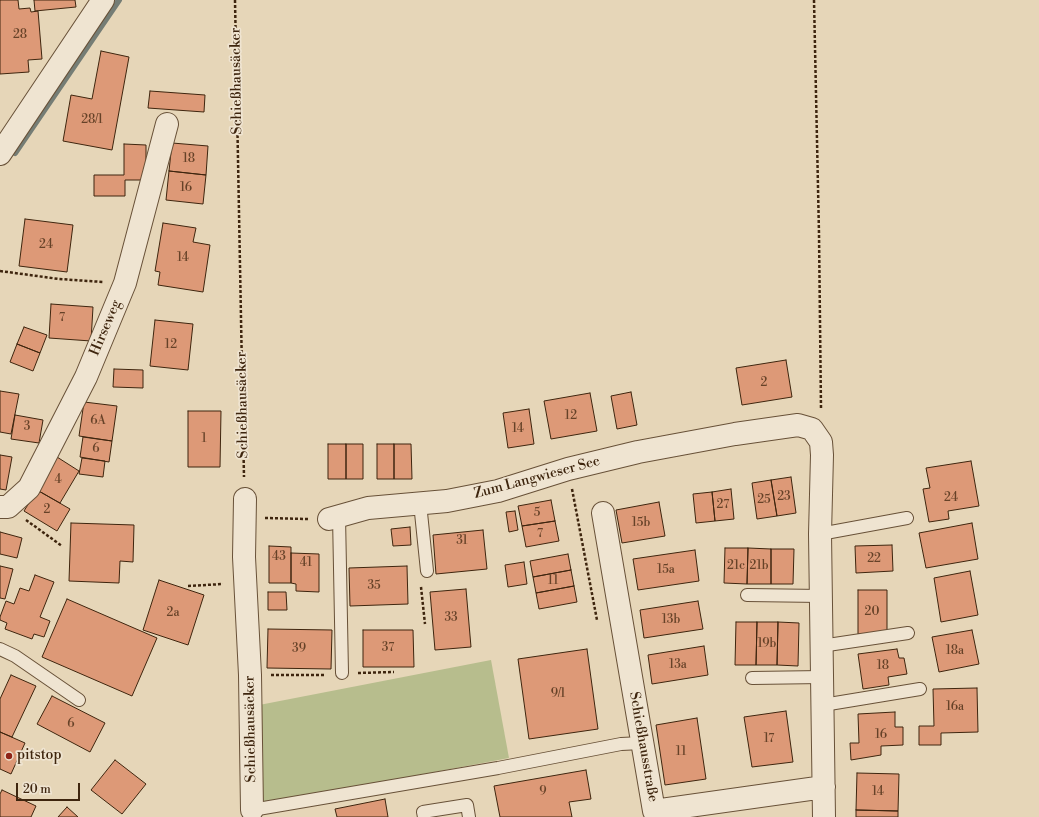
<!DOCTYPE html>
<html>
<head>
<meta charset="utf-8">
<style>
	body { margin:0 }
	#map { position:relative; width:1039px; height:817px; overflow:hidden; background:#e6d6b8; font-family:"Libre Bodoni",serif }
	canvas { display:block }
	.scale { position:absolute; left:16px; top:783px; width:64px; height:18px; box-sizing:border-box; border:2px solid #3e250e; border-top:0; padding-left:5px; font-size:12px; line-height:14px; white-space:nowrap; color:#3e250e; -webkit-text-stroke:3px #efe4d1; paint-order:stroke }
</style>
</head>
<body>
<div id="map">
<canvas width="1039" height="817"></canvas>
<div class="scale">20 m</div>
</div>
<script>
const ctx = document.querySelector('canvas').getContext('2d');
ctx.lineJoin = 'round';
function fillPath(path, color) { ctx.fillStyle = color; ctx.fill(path, 'evenodd'); }
const toPath = rows => new Path2D(rows.map(r => 'M' + r).join(''));
function trace(path, color, width, dash) { ctx.strokeStyle = color; ctx.lineWidth = width; ctx.lineCap = dash ? 'butt' : 'round'; ctx.setLineDash(dash || []); ctx.stroke(path); }
function write(font, color, halo, rows, align = 'center') {
  ctx.font = font + ' "Libre Bodoni",serif'; ctx.lineWidth = 3.5; ctx.setLineDash([]); ctx.textBaseline = 'middle'; ctx.strokeStyle = halo; ctx.fillStyle = color; for (const [text, x, y, turn = 0] of rows) {
    ctx.save(); ctx.translate(x, y); ctx.rotate((+turn || 0) * Math.PI / 180); ctx.textAlign = isNaN(turn) ? turn : align; if (halo) ctx.strokeText(text, 0, 0); ctx.fillText(text, 0, 0); ctx.restore();
  }
}
const green = toPath([
	[491,660,509,758,255,806,254,706]
]);
const stream = toPath([
	[15,153,119,0]
]);
const building = toPath([
	[0,0,18,0,19,9,30,8,31,12,38,11,42,59,28,60,29,72,0,74,0,0],
	[34,0,75,0,76,7,35,11,34,0],
	[101,51,129,57,112,150,63,141,71,95,92,99,101,51],
	[150,91,205,95,204,112,148,108,150,91],
	[172,143,208,146,206,175,169,171,172,143],
	[124,144,146,145,146,180,125,180,125,196,94,196,94,175,124,175,124,144],
	[169,171,206,175,203,204,166,200,169,171],
	[25,219,73,225,67,272,19,266,25,219],
	[163,223,196,228,193,242,210,245,203,292,158,285,160,272,155,271,163,223],
	[51,304,93,307,91,341,49,338,51,304],
	[155,320,193,324,188,370,150,366,155,320],
	[24,327,47,335,40,353,17,344,24,327],
	[17,344,40,353,33,371,10,362,17,344],
	[786,360,792,397,742,405,736,368,786,360],
	[114,369,143,370,143,388,113,387,114,369],
	[0,391,19,394,11,434,0,432,0,391],
	[631,392,637,425,617,429,611,396,631,392],
	[590,393,597,431,551,439,544,401,590,393],
	[84,402,117,406,112,441,79,436,84,402],
	[529,409,534,444,508,448,503,413,529,409],
	[188,411,221,411,220,467,188,467,188,411],
	[15,415,43,420,39,443,11,439,15,415],
	[83,437,112,441,109,462,80,457,83,437],
	[328,444,346,444,346,479,328,479,328,444],
	[346,444,363,444,363,479,346,479,346,444],
	[377,444,394,444,394,479,377,479,377,444],
	[394,444,411,444,412,479,394,479,394,444],
	[0,455,12,457,6,490,0,489,0,455],
	[57,457,79,471,60,503,37,490,57,457],
	[82,458,105,461,103,477,79,474,82,458],
	[971,461,979,506,948,511,949,519,929,522,923,489,930,488,926,468,971,461],
	[791,477,796,513,777,516,771,480,791,477],
	[771,480,777,516,757,519,752,483,771,480],
	[731,489,734,519,715,521,712,492,731,489],
	[37,490,70,509,57,531,24,511,37,490],
	[712,492,715,521,696,523,693,494,712,492],
	[551,500,555,521,522,526,518,506,551,500],
	[659,502,665,536,622,543,616,510,659,502],
	[515,511,518,530,509,532,506,512,515,511],
	[555,521,559,541,526,547,522,526,555,521],
	[71,523,134,525,133,562,120,561,119,583,69,581,71,523],
	[972,523,978,559,926,568,919,533,972,523],
	[410,527,411,545,393,546,391,529,410,527],
	[483,530,487,569,436,574,433,535,483,530],
	[0,532,22,538,17,558,0,554,0,532],
	[892,545,893,571,856,573,855,546,892,545],
	[269,546,291,547,291,583,269,583,269,546],
	[725,548,748,548,747,584,724,583,725,548],
	[748,548,771,549,771,584,747,584,748,548],
	[771,549,794,549,793,584,771,584,771,549],
	[695,550,699,581,638,590,633,559,695,550],
	[291,553,319,554,319,592,296,591,296,584,291,583,291,553],
	[568,554,571,570,533,577,530,561,568,554],
	[524,562,527,584,508,587,505,565,524,562],
	[0,566,13,569,5,599,0,598,0,566],
	[407,566,408,604,350,606,349,568,407,566],
	[571,570,574,586,536,593,533,577,571,570],
	[970,571,978,615,941,622,934,578,970,571],
	[35,575,54,582,40,617,50,621,44,637,34,634,32,639,5,629,7,623,0,620,0,617,6,601,14,604,20,588,29,591,35,575],
	[159,580,204,595,188,645,143,630,159,580],
	[574,586,577,602,539,609,536,593,574,586],
	[466,589,471,647,435,650,430,592,466,589],
	[858,590,887,590,887,634,858,634,858,590],
	[268,592,286,592,287,610,268,610,268,592],
	[67,599,157,638,132,696,42,657,67,599],
	[698,601,703,629,644,638,640,610,698,601],
	[736,622,757,622,756,665,735,665,736,622],
	[757,622,778,622,777,665,756,665,757,622],
	[778,622,799,623,798,666,777,665,778,622],
	[268,629,332,630,331,669,267,668,268,629],
	[363,630,413,630,414,667,363,667,363,630],
	[972,630,979,664,939,672,932,637,972,630],
	[704,646,708,675,652,684,648,655,704,646],
	[587,649,598,729,529,739,518,659,587,649],
	[897,649,899,658,904,658,907,674,888,677,889,685,863,689,858,654,897,649],
	[11,675,36,686,12,737,0,732,0,699,11,675],
	[977,688,978,732,941,733,941,745,919,745,919,726,934,726,933,689,977,688],
	[52,696,105,723,90,752,37,724,52,696],
	[786,711,793,762,752,767,744,717,786,711],
	[895,712,895,727,903,727,903,745,881,746,881,755,851,760,850,743,859,743,858,714,895,712],
	[697,718,706,779,665,785,656,725,697,718],
	[0,732,25,743,11,774,0,769,0,732],
	[115,760,146,784,122,814,91,790,115,760],
	[586,770,591,799,569,802,572,817,500,817,494,786,586,770],
	[857,773,899,774,898,811,856,810,857,773],
	[2,790,36,806,31,817,0,817,0,794,2,790],
	[385,799,388,817,337,817,335,809,385,799],
	[67,807,78,817,58,817,67,807],
	[856,810,898,811,898,817,856,817,856,810]
]);
const path = toPath([
	[235,0,244,477],
	[814,0,819,234,821,409],
	[0,271,59,279,103,282],
	[572,489,597,620],
	[265,518,308,519],
	[26,520,62,546],
	[188,586,223,584],
	[421,587,425,624],
	[358,673,394,672],
	[271,675,326,675]
]);
const lane = toPath([
	[420,503,427,571],
	[339,516,342,673],
	[820,534,907,518],
	[747,595,821,596],
	[821,646,908,633],
	[0,649,15,656,79,700],
	[752,678,822,677],
	[823,705,920,689],
	[252,810,498,768,621,744,642,743],
	[424,817,423,812,467,805,469,817]
]);
const street = toPath([
	[0,154,103,0],
	[245,499,244,557,250,675,252,810],
	[0,507,8,507,29,488,86,377,125,283,167,124],
	[603,513,654,811,824,787],
	[329,519,368,508,447,501,498,491,568,469,638,452,735,434,798,425,812,429,821,442,822,455,820,534,824,817]
]);
const markers = [
	[9,756,4,"#8f2418"]
];
const numberNames = [
	["28",20,35],
	["28/1",92,120],
	["18",189,159],
	["16",186,188],
	["24",46,245],
	["14",183,258],
	["7",62,318],
	["12",171,345],
	["2",764,383],
	["12",571,416],
	["6A",98,421],
	["3",27,427],
	["14",518,429],
	["1",204,439],
	["6",96,449],
	["4",58,480],
	["23",784,497],
	["24",951,498],
	["25",764,500],
	["27",723,505],
	["2",47,510],
	["5",537,513],
	["15b",641,523],
	["7",540,534],
	["31",462,541],
	["43",279,557],
	["22",874,559],
	["41",306,563],
	["21c",736,566],
	["21b",759,566],
	["15a",666,570],
	["11",553,581],
	["35",374,586],
	["20",872,612],
	["2a",173,613],
	["33",451,618],
	["13b",671,620],
	["19b",767,644],
	["37",388,648],
	["39",299,649],
	["18a",955,651],
	["13a",678,665],
	["18",883,666],
	["9/1",558,694],
	["16a",955,707],
	["6",71,724],
	["16",881,735],
	["17",769,739],
	["11",681,752],
	["9",543,792],
	["14",878,792]
];
const streetNames = [
	["Schießhausäcker",237,81,-91],
	["Hirseweg",106,328,-67],
	["Schießhausäcker",243,405,-91],
	["Zum Langwieser See",537,478,-15],
	["Schießhausäcker",251,729,-91],
	["Schießhausstraße",643,747,80]
];
const poiNames = [
	["pitstop",17,756]
];
fillPath(green, '#b7bd8d');
trace(stream, '#757d75', 6);
fillPath(building, '#d97');
trace(building, '#3e250e', 1);
trace(lane, '#685138', 14);
trace(street, '#685138', 24);
trace(path, '#3e250e', 2.5, [3, 2]);
trace(lane, '#efe4d1', 12);
trace(street, '#efe4d1', 22);
for (const [x, y, r, color] of markers) { const dot = new Path2D(); dot.arc(x, y, r, 0, 2 * Math.PI); ctx.fillStyle = color; ctx.fill(dot); trace(dot, '#efe4d1', 1.5); }
write('12px', '#664228', null, numberNames);
write('14px', '#3e250e', '#efe4d1', streetNames);
write('14px', '#3e250e', '#efe4d1', poiNames, 'left');
</script>
</body>
</html>
